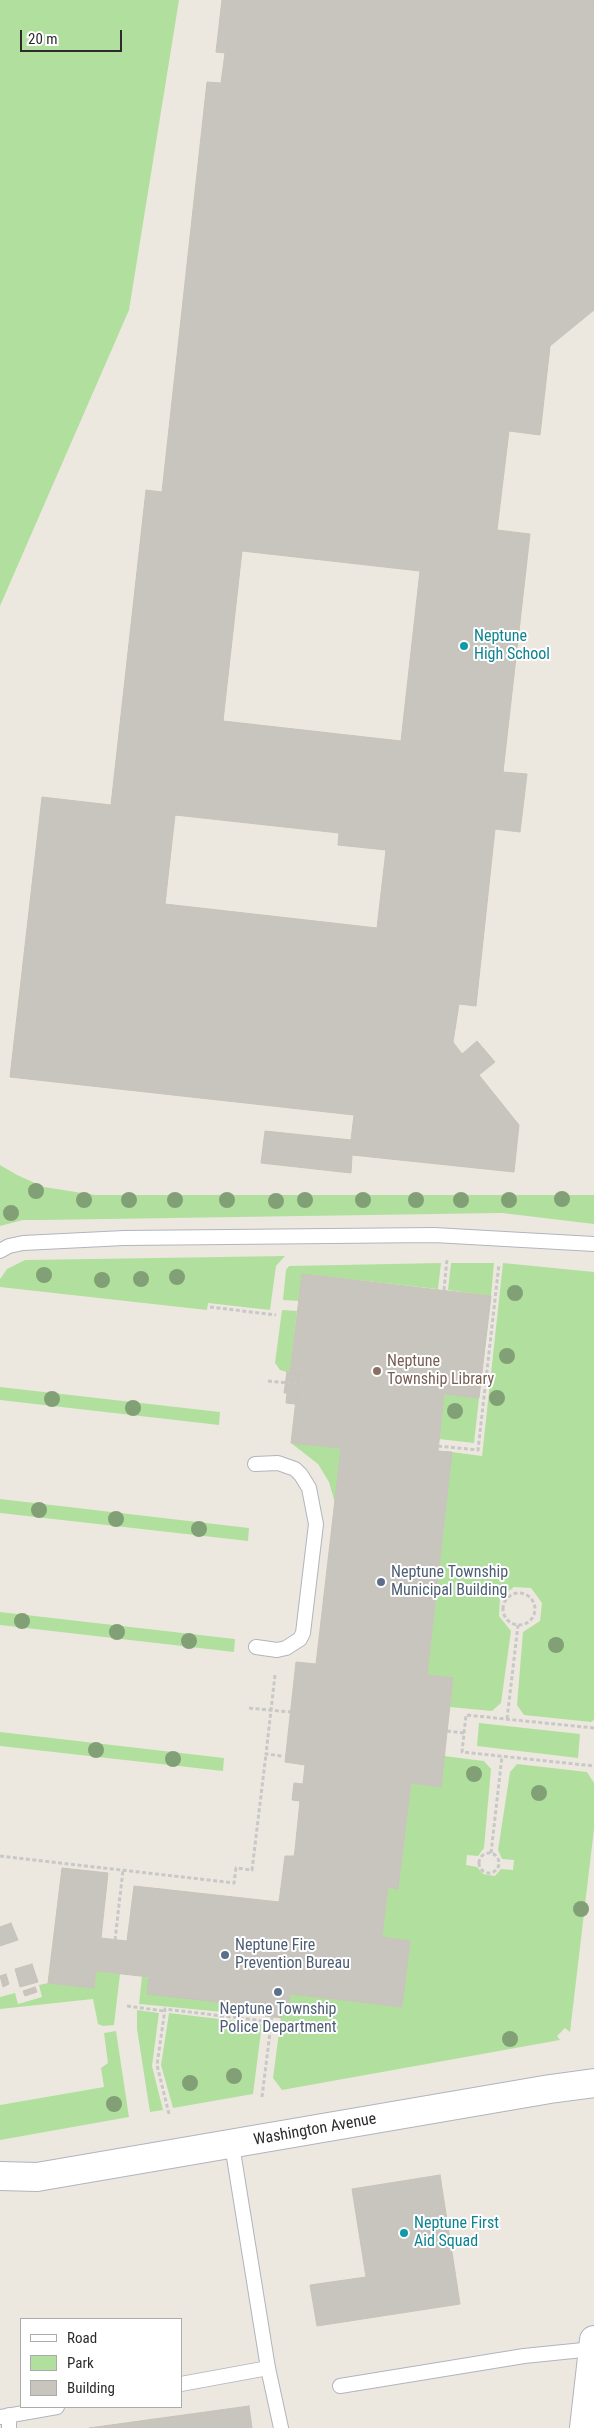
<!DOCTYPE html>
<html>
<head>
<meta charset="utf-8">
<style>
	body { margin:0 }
	#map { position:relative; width:594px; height:2428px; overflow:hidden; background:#ede8df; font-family:"Roboto Condensed",sans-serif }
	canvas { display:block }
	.legend { position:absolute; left:20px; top:2318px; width:162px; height:90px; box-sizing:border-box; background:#fff; border:1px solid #ababab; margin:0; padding:6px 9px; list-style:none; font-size:15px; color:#2c2c2c }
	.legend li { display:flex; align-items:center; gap:10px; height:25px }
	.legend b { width:25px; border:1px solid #ababab }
	.scale { position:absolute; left:20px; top:30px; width:102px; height:22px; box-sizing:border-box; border:2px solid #2c2c2c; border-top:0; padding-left:6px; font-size:15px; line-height:18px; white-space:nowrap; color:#2c2c2c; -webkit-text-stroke:4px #fff; paint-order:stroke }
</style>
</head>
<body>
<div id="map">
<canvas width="594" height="2428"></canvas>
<ul class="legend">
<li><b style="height:6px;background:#fff"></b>Road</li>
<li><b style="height:14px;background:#b1e09e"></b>Park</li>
<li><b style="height:14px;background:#c8c4be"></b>Building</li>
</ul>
<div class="scale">20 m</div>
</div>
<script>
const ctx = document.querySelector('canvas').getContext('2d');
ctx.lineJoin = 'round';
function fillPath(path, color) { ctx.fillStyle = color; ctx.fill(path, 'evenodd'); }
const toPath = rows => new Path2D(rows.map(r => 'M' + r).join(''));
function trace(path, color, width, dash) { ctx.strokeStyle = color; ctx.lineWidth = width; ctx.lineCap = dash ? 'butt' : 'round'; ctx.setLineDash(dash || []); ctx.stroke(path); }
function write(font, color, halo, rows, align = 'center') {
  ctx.font = font + ' "Roboto Condensed",sans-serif'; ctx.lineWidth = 4; ctx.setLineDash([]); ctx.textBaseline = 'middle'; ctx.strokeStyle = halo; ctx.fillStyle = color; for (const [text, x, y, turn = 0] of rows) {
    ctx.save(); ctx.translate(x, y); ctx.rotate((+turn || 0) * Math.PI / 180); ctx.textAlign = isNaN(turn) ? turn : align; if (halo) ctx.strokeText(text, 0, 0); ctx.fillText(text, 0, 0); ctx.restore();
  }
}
const green = toPath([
	[0,0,179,0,129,310,0,606],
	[0,1165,17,1175,44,1187,95,1195,594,1195,594,1224,502,1213,41,1220,23,1220,0,1226],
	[285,1256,276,1266,270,1310,208,1303,207,1310,0,1287,0,1279,7,1269,25,1260],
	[441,1263,438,1289,302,1274,299,1301,283,1300,286,1270,289,1266],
	[451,1263,494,1263,491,1296,448,1290],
	[503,1263,594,1272,594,1720,591,1722,524,1715,517,1705,523,1632,540,1621,542,1603,531,1588,514,1587,500,1598,499,1616,511,1631,501,1703,492,1711,450,1707,453,1678,427,1675,452,1452,482,1456],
	[282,1310,297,1311,290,1373,280,1370,275,1363],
	[0,1387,220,1412,219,1425,0,1400],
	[444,1394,479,1398,474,1443,439,1439],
	[291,1443,341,1448,335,1503,329,1482,318,1464],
	[0,1499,249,1528,248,1541,0,1513],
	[0,1612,235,1639,234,1652,0,1625],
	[479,1723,580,1734,578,1758,477,1746],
	[0,1732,224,1758,223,1771,0,1746],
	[444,1756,484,1761,491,1769,484,1848,478,1856,467,1855,466,1865,477,1867,483,1874,495,1876,501,1869,513,1870,514,1860,502,1859,498,1850,510,1772,517,1764,587,1772,594,1783,594,1829,570,2032,565,2028,557,2036,560,2040,282,2090,273,2078,282,2009,288,2010,290,1994,402,2007,410,1941,382,1937,388,1887,398,1888,411,1783,440,1787],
	[96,1971,120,1974,114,2025,103,2026,98,2024,93,1999,0,2009,0,1997,15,1993,18,2004,42,1997,39,1985,48,1983,94,1987],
	[142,1976,266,2007,265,2016,139,2004],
	[137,2010,159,2013,152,2066,163,2110,150,2112,137,2029],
	[169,2013,262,2024,253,2094,173,2108,161,2065],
	[116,2031,129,2117,0,2140,0,2105,104,2087,101,2068,108,2063,104,2033]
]);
const building = toPath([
	[222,0,594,0,594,310,550,346,540,435,509,431,497,530,530,534,503,772,527,774,520,832,495,829,476,1006,459,1004,453,1042,462,1054,477,1041,495,1062,479,1075,519,1125,514,1172,352,1155,351,1173,261,1163,265,1131,351,1140,354,1115,10,1077,42,797,111,805,146,490,162,492,207,82,221,83,225,53,216,52,222,0],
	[242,551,420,571,401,741,223,721,242,551],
	[175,815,339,833,338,845,386,850,377,928,165,904,175,815],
	[302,1274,491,1296,479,1398,444,1394,438,1451,452,1452,427,1675,453,1678,441,1787,411,1783,398,1889,388,1887,382,1937,410,1941,402,2007,290,1994,288,2010,147,1994,149,1977,96,1971,94,1988,48,1983,62,1868,108,1873,101,1938,127,1941,134,1886,279,1902,285,1856,294,1856,295,1850,300,1801,292,1800,294,1783,303,1784,305,1765,285,1762,296,1662,316,1664,341,1448,291,1443,299,1374,290,1373,302,1274],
	[287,1372,299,1374,295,1404,286,1403,287,1393,284,1393,287,1372],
	[11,1923,18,1940,0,1946,0,1927,11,1923],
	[32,1964,38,1982,20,1987,15,1969,32,1964],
	[6,1974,9,1984,3,1987,0,1976,6,1974],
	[35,1987,37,1992,25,1996,23,1991,35,1987],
	[266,2007,282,2009,281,2018,265,2016,266,2007],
	[440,2175,460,2304,317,2326,310,2285,366,2277,352,2189,440,2175],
	[249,2406,252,2428,89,2428,249,2406]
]);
const path = toPath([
	[444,1290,447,1259],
	[210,1307,276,1315],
	[268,1381,297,1384],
	[438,1446,478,1450,499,1264],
	'503 1609a16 16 0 1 1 32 0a16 16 0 1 1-32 0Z',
	[275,1675,266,1754,282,1756],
	[249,1708,290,1712],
	[507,1719,518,1625],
	[594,1728,466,1715,462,1752,594,1766],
	[447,1731,464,1733],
	[491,1853,502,1756],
	'479 1863a10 10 0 1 1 20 0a10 10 0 1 1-20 0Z',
	[0,1856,234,1883,236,1868,252,1870,266,1754],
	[115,1940,123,1870],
	[127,2006,164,2011],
	[262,2097,273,2008],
	[169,2114,157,2065,165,2009,272,2022]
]);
const lane = toPath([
	[0,1251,9,1246,23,1243,124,1238,434,1235,594,1244],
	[255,1464,278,1463,295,1469,301,1475,309,1488,316,1524,303,1633,300,1639,286,1648,277,1650,256,1647],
	[232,2145,268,2368,281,2428],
	[181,2384,268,2368],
	[340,2386,524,2356,593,2349],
	[9,2415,9,2428],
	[0,2417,57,2407]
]);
const street = toPath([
	[0,2176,37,2177,550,2089,594,2083]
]);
const secondary = toPath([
	[584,2428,594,2340]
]);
const trees = [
	[36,1191],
	[562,1199],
	[84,1200],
	[129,1200],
	[175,1200],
	[227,1200],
	[305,1200],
	[363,1200],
	[416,1200],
	[461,1200],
	[509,1200],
	[276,1201],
	[11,1213],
	[44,1275],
	[177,1277],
	[141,1279],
	[102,1280],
	[515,1293],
	[507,1356],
	[497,1398],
	[52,1399],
	[133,1408],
	[455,1411],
	[39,1510],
	[116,1519],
	[199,1529],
	[22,1621],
	[117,1632],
	[189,1641],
	[556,1645],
	[96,1750],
	[173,1759],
	[474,1774],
	[539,1793],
	[581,1909],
	[510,2039],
	[234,2076],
	[190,2083],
	[114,2104]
];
const markers = [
	[464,646,5,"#0f9aa8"],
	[377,1371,5,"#8d6e63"],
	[381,1582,5,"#5c6f8a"],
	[225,1955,5,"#5c6f8a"],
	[278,1992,5,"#5c6f8a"],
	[404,2233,5,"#0f9aa8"]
];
const cultureNames = [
	["Neptune",474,637],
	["High School",474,655],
	["Neptune First",414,2224],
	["Aid Squad",414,2242]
];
const educationNames = [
	["Neptune",387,1362],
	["Township Library",387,1380]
];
const serviceNames = [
	["Neptune Township",391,1573],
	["Municipal Building",391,1591],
	["Neptune Fire",235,1946],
	["Prevention Bureau",235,1964],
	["Neptune Township",278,2010,"center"],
	["Police Department",278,2028,"center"]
];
const streetNames = [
	["Washington Avenue",315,2130,-10]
];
fillPath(green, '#b1e09e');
fillPath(building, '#c8c4be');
trace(building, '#c8c3b8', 1);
trace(lane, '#b2b4be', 16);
trace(street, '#b2b4be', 30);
trace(secondary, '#b2b4be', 30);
trace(path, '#c8c8c8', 3, [4, 2.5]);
trace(lane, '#fff', 14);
trace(street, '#fff', 28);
trace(secondary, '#fff', 28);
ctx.fillStyle = '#81a075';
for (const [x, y] of trees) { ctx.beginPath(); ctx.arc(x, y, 8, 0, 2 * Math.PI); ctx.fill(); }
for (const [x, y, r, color] of markers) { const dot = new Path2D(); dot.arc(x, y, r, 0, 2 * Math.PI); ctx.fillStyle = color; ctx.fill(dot); trace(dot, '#fff', 2); }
write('16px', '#0d838f', '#fff', cultureNames, 'left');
write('16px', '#785e54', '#fff', educationNames, 'left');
write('16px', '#4e5e75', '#fff', serviceNames, 'left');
write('16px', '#2c2c2c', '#fff', streetNames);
</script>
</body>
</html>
